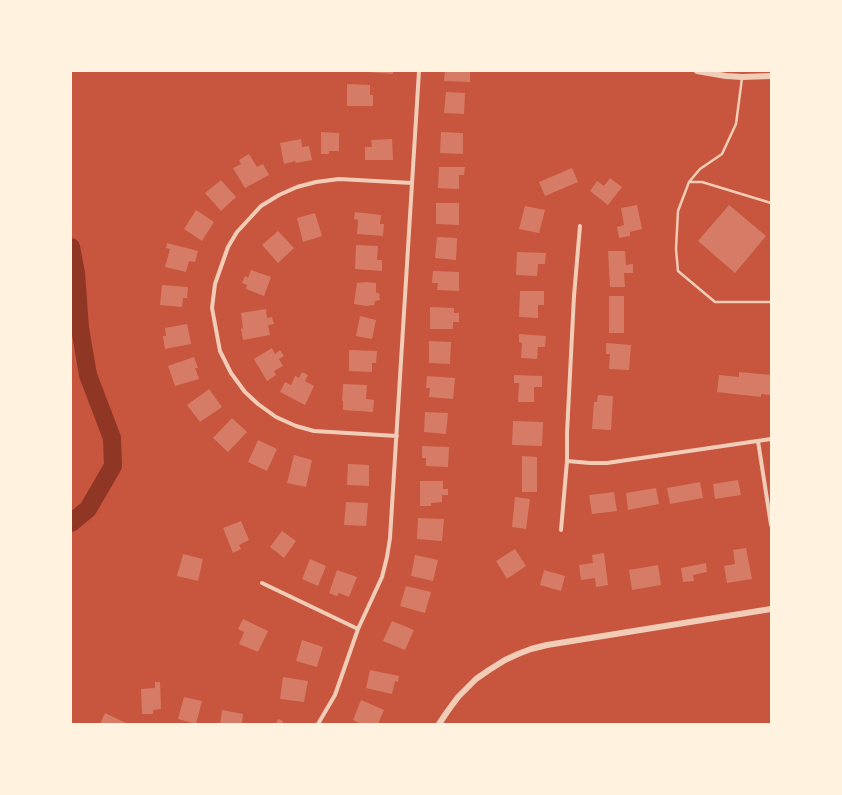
<!DOCTYPE html>
<html>
<head>
<meta charset="utf-8">
<style>
	body { margin:0 }
	#map { position:relative; width:842px; height:795px; overflow:hidden; background:#c8553d; font-family:"Archivo Narrow",sans-serif }
	canvas { display:block }
	.frame { position:absolute; inset:0; border:72px solid #fff3e0; pointer-events:none }
</style>
</head>
<body>
<div id="map">
<canvas width="842" height="795"></canvas>
<div class="frame"></div>
</div>
<script>
const ctx = document.querySelector('canvas').getContext('2d');
ctx.lineJoin = 'round';
const toPath = rows => new Path2D(rows.map(r => 'M' + r).join(''));
function trace(path, color, width, dash) { ctx.strokeStyle = color; ctx.lineWidth = width; ctx.lineCap = dash ? 'butt' : 'round'; ctx.setLineDash(dash || []); ctx.stroke(path); }
function fillPath(path, color) { ctx.fillStyle = color; ctx.fill(path, 'evenodd'); }
const river = toPath([
	[71,247,76,273,80,328,88,375,112,438,113,466,88,509,71,523]
]);
const building = toPath([
	[367,71,393,71,393,74,367,72],
	[445,71,470,71,470,82,444,81],
	[347,84,370,85,370,95,373,95,373,106,347,106],
	[446,92,465,93,464,114,444,113],
	[321,132,339,133,339,151,329,151,329,154,321,154],
	[441,132,463,133,463,154,440,153],
	[301,139,302,147,309,146,312,160,296,163,295,161,284,164,280,143],
	[392,139,393,160,365,160,365,147,372,147,371,140],
	[249,154,257,167,263,164,269,175,245,188,233,168,241,164,239,160],
	[439,167,465,167,464,175,459,175,459,189,438,188],
	[572,168,578,182,545,196,539,182],
	[610,178,622,187,608,205,590,191,597,181,604,186],
	[221,180,236,197,221,211,205,193],
	[436,203,459,203,459,225,436,224],
	[637,205,642,229,630,232,630,236,619,238,617,227,624,225,621,208],
	[729,205,766,236,735,273,698,241],
	[525,206,545,210,539,233,519,229],
	[196,210,214,222,202,241,184,229],
	[355,212,381,215,380,224,384,224,383,236,357,234,358,220,354,219],
	[315,213,322,236,303,242,297,218],
	[278,231,294,248,278,263,262,245],
	[437,237,457,238,456,260,435,258],
	[167,243,198,251,195,262,189,261,186,272,165,267,170,249,166,248],
	[356,245,378,246,377,260,382,260,382,271,355,269],
	[608,251,625,251,626,265,633,264,633,273,624,273,625,287,610,287],
	[517,252,546,253,545,264,538,264,537,276,516,275],
	[251,270,271,277,264,296,246,289,247,285,242,283,245,276,248,278],
	[433,271,459,272,459,291,437,290,438,283,432,283],
	[366,282,376,283,376,293,379,293,380,300,375,301,374,305,366,306,354,304,357,283],
	[162,285,188,287,187,298,183,298,182,307,160,305],
	[520,291,544,291,544,305,538,305,538,318,519,317],
	[609,296,624,296,624,333,609,333],
	[430,307,454,308,454,313,459,313,459,322,453,322,453,329,430,329],
	[266,309,267,318,272,317,274,324,268,325,270,335,243,340,241,329,243,328,241,313],
	[360,316,376,320,372,339,356,336],
	[187,324,191,344,165,349,163,336,166,336,165,328],
	[519,334,546,336,545,347,538,347,537,359,521,358,522,343,519,342],
	[429,341,451,342,450,364,429,363],
	[606,343,631,345,629,370,609,369,610,354,606,354],
	[272,348,275,354,280,350,284,356,279,359,283,366,274,371,276,375,267,381,254,359],
	[349,350,377,351,376,363,372,363,372,372,349,371],
	[194,357,198,368,195,368,199,379,175,386,168,366],
	[302,372,308,375,305,381,314,386,305,405,280,392,285,382,291,385,295,376,299,378],
	[739,372,771,375,771,395,761,394,761,397,717,392,719,375,739,377],
	[514,375,542,376,542,387,534,387,534,402,518,402,519,383,514,383],
	[427,376,455,378,453,399,429,397,430,388,426,388],
	[343,384,367,385,366,399,374,400,373,412,343,410,343,401,342,401],
	[209,389,222,407,200,422,187,405],
	[598,395,613,396,611,430,592,429,594,402,597,402],
	[425,412,448,413,446,434,424,432],
	[232,418,247,432,228,452,213,438],
	[513,421,543,422,542,446,512,445],
	[258,440,277,449,267,471,248,462],
	[422,446,449,447,448,467,426,466,426,458,422,458],
	[294,455,312,460,306,487,287,483],
	[522,456,537,457,537,492,522,492],
	[348,464,369,465,369,486,347,485],
	[738,480,741,495,715,499,713,484],
	[420,481,443,481,443,489,448,489,448,495,442,495,442,502,431,503,431,506,420,506],
	[700,482,703,498,670,504,667,488],
	[656,488,659,504,628,510,626,493],
	[614,492,617,511,592,514,589,495],
	[515,497,530,499,526,529,512,527],
	[346,502,368,503,366,526,344,525],
	[418,518,444,519,442,541,417,539],
	[241,521,249,540,239,545,241,549,233,553,223,528],
	[282,531,296,541,284,558,270,547],
	[746,548,752,579,727,583,724,566,735,564,733,550],
	[515,549,526,566,507,579,496,561],
	[604,553,608,585,596,587,595,578,581,580,579,565,593,563,592,555],
	[183,554,203,559,198,581,177,576],
	[415,555,438,560,433,581,411,576],
	[310,559,326,566,318,586,302,579],
	[706,563,707,572,693,575,694,581,683,582,681,568],
	[658,565,661,585,632,590,629,570],
	[337,570,357,577,349,597,339,593,337,596,329,593],
	[544,570,565,576,561,591,540,585],
	[406,586,431,592,425,613,400,606],
	[243,619,268,631,258,652,239,644,244,632,238,629],
	[392,621,414,630,405,650,383,641],
	[302,640,323,647,317,667,296,661],
	[370,670,399,676,398,682,395,681,392,694,366,688],
	[283,677,308,681,304,702,280,699],
	[155,682,160,682,161,709,153,710,153,714,142,714,141,689,155,688],
	[184,697,202,701,196,724,178,719],
	[361,700,384,710,378,724,362,724,353,720],
	[222,710,243,714,242,723,244,724,220,724],
	[105,713,126,723,126,724,100,724],
	[278,719,283,721,282,724,276,724]
]);
const service = toPath([
	[689,182,700,169,722,154,736,124,742,78],
	[771,203,702,182,689,182,678,211,676,249,678,271,715,302,771,302]
]);
const minor = toPath([
	[397,436,314,431,296,426,276,417,258,404,245,392,231,373,220,351,212,308,215,284,228,247,237,232,261,206,279,195,297,187,316,182,339,179,412,183],
	[758,441,771,525],
	[567,461,590,463,607,463,771,439],
	[561,530,567,461,567,433,574,296,580,226],
	[262,583,358,629],
	[318,724,335,695,358,629,382,577,387,557,390,538,419,71]
]);
const tertiary = toPath([
	[697,71,726,76,742,77,771,76],
	[439,724,447,712,458,697,476,679,489,670,505,660,518,654,531,649,547,645,771,609]
]);
trace(river, '#8f3625', 18);
fillPath(building, '#d67c66');
trace(service, '#f1ccb7', 2.5);
trace(minor, '#f1ccb7', 4);
trace(tertiary, '#f1ccb7', 6);
</script>
</body>
</html>
